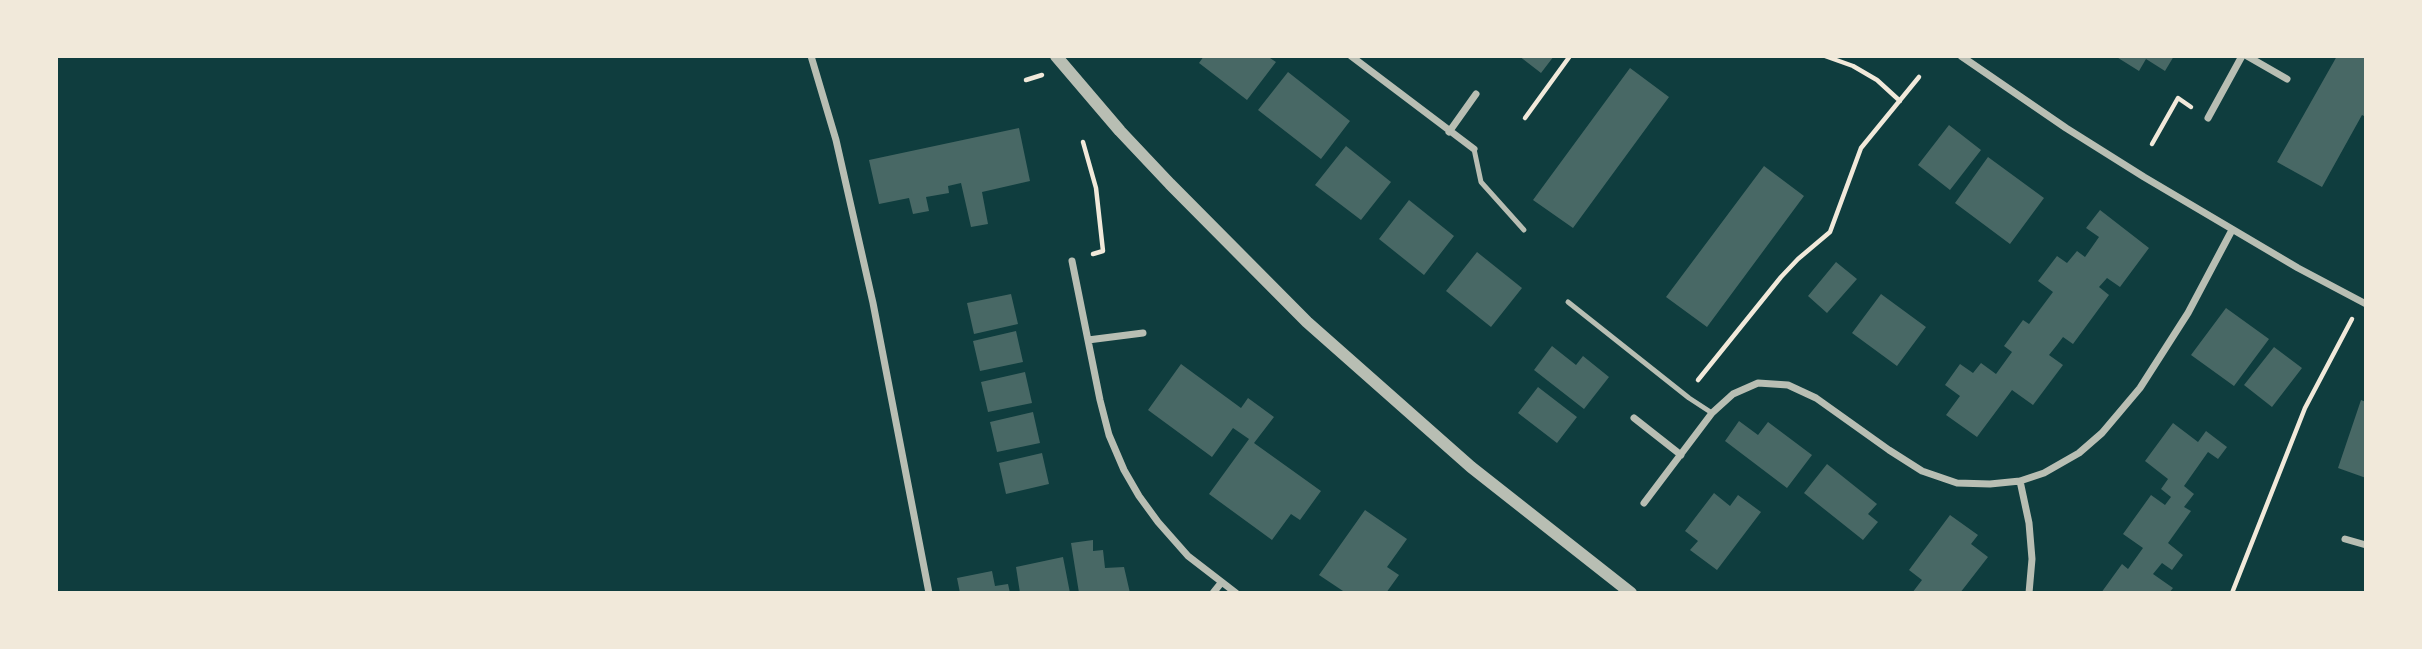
<!DOCTYPE html>
<html>
<head>
<meta charset="utf-8">
<style>
	body { margin:0 }
	#map { position:relative; width:2422px; height:649px; overflow:hidden; background:#0f3d3e; font-family:"Open Sans",sans-serif }
	canvas { display:block }
	.frame { position:absolute; inset:0; border:58px solid #f1e9da; pointer-events:none }
</style>
</head>
<body>
<div id="map">
<canvas width="2422" height="649"></canvas>
<div class="frame"></div>
</div>
<script>
const ctx = document.querySelector('canvas').getContext('2d');
ctx.lineJoin = 'round';
function fillPath(path, color) { ctx.fillStyle = color; ctx.fill(path, 'evenodd'); }
const toPath = rows => new Path2D(rows.map(r => 'M' + r).join(''));
function trace(path, color, width, dash) { ctx.strokeStyle = color; ctx.lineWidth = width; ctx.lineCap = dash ? 'butt' : 'round'; ctx.setLineDash(dash || []); ctx.stroke(path); }
const building = toPath([
	[1204,56,1267,56,1276,62,1247,100,1199,63],
	[1519,56,1554,56,1541,73],
	[2115,56,2174,56,2165,71,2146,59,2139,71],
	[2337,56,2366,56,2366,117,2362,115,2322,187,2277,162],
	[1630,68,1669,97,1573,228,1533,200],
	[1288,72,1350,121,1321,159,1258,110],
	[1949,125,1981,150,1950,190,1918,165],
	[1019,128,1030,181,982,192,988,224,971,227,961,183,948,186,949,193,926,197,929,211,913,214,909,198,879,204,869,160],
	[1346,146,1391,182,1361,220,1315,185],
	[1988,157,2044,198,2010,244,1955,203],
	[1764,166,1804,196,1707,327,1666,297],
	[1409,200,1454,236,1424,275,1379,239],
	[2100,210,2149,248,2120,287,2107,278,2099,287,2109,295,2073,344,2063,337,2057,345,2049,355,2063,365,2033,405,2012,390,1977,437,1946,415,1960,396,1945,385,1960,364,1973,373,1981,363,1996,374,2012,352,2004,346,2023,320,2029,324,2053,292,2038,281,2057,256,2067,263,2077,251,2085,257,2099,237,2086,228],
	[1477,252,1522,288,1491,327,1446,291],
	[1836,262,1857,279,1827,313,1808,296],
	[1011,294,1018,324,974,334,967,303],
	[1881,294,1926,327,1897,366,1852,333],
	[2226,308,2269,339,2234,386,2191,355],
	[1016,331,1023,362,980,371,973,341],
	[1552,346,1576,365,1583,356,1609,377,1584,409,1534,370],
	[2274,347,2302,368,2272,407,2244,385],
	[1181,364,1241,408,1248,398,1274,417,1254,443,1321,491,1300,520,1291,514,1272,540,1209,494,1249,439,1233,428,1212,457,1148,410],
	[1025,372,1032,403,988,412,981,382],
	[1538,387,1577,417,1557,443,1518,413],
	[2361,400,2366,402,2366,478,2338,468],
	[1033,412,1040,443,997,452,990,422],
	[1739,421,1758,435,1768,422,1812,455,1787,488,1725,441],
	[2173,423,2198,442,2206,431,2227,447,2218,459,2208,452,2184,486,2194,494,2184,507,2191,511,2168,543,2183,555,2172,570,2162,563,2153,574,2173,588,2169,593,2101,593,2122,564,2128,569,2143,548,2123,534,2151,495,2165,505,2171,497,2161,489,2168,479,2145,461],
	[1042,453,1049,484,1006,494,999,463],
	[1827,464,1877,504,1868,514,1878,522,1863,540,1804,493],
	[1714,493,1730,506,1738,495,1761,512,1717,570,1690,550,1698,541,1685,531],
	[1365,510,1407,539,1387,567,1399,575,1386,593,1346,593,1319,575],
	[1950,515,1978,535,1971,544,1988,557,1960,593,1912,593,1922,580,1909,570],
	[1093,540,1093,551,1103,550,1105,568,1124,567,1130,593,1079,593,1071,543],
	[1063,557,1070,593,1020,593,1016,567],
	[992,571,995,586,1008,584,1010,593,960,593,957,578]
]);
const path = toPath([
	[1825,56,1853,66,1877,80,1900,101],
	[1026,80,1042,75],
	[1525,118,1570,56],
	[1083,142,1096,188,1103,251,1093,254],
	[2152,144,2178,98,2191,107],
	[1698,380,1781,277,1798,259,1830,232,1861,148,1919,77],
	[2232,593,2305,408,2352,319]
]);
const service = toPath([
	[1474,149,1481,182,1524,230],
	[1568,302,1689,398,1712,413]
]);
const minor = toPath([
	[811,56,836,140,873,303,929,593],
	[1351,56,1474,149],
	[1961,56,2066,128,2144,177,2298,268,2366,304],
	[2247,56,2287,79],
	[2208,118,2242,56],
	[1449,132,1476,94],
	[1072,261,1100,400,1109,435,1124,470,1139,496,1158,522,1188,556,1236,593],
	[1088,340,1143,333],
	[1634,418,1681,455],
	[2020,481,2029,523,2032,559,2029,593],
	[1644,503,1712,413,1733,394,1758,383,1788,385,1816,398,1889,450,1922,471,1957,483,1990,484,2020,481,2044,473,2079,453,2102,433,2140,388,2188,313,2232,230],
	[2345,539,2366,545],
	[1213,593,1221,583]
]);
const tertiary = toPath([
	[1056,56,1120,131,1170,184,1307,322,1471,467,1631,593]
]);
fillPath(building, '#486865');
trace(path, '#f1e9da', 4.5);
trace(service, '#b8beb3', 5);
trace(minor, '#b8beb3', 7);
trace(tertiary, '#b8beb3', 12);
</script>
</body>
</html>
